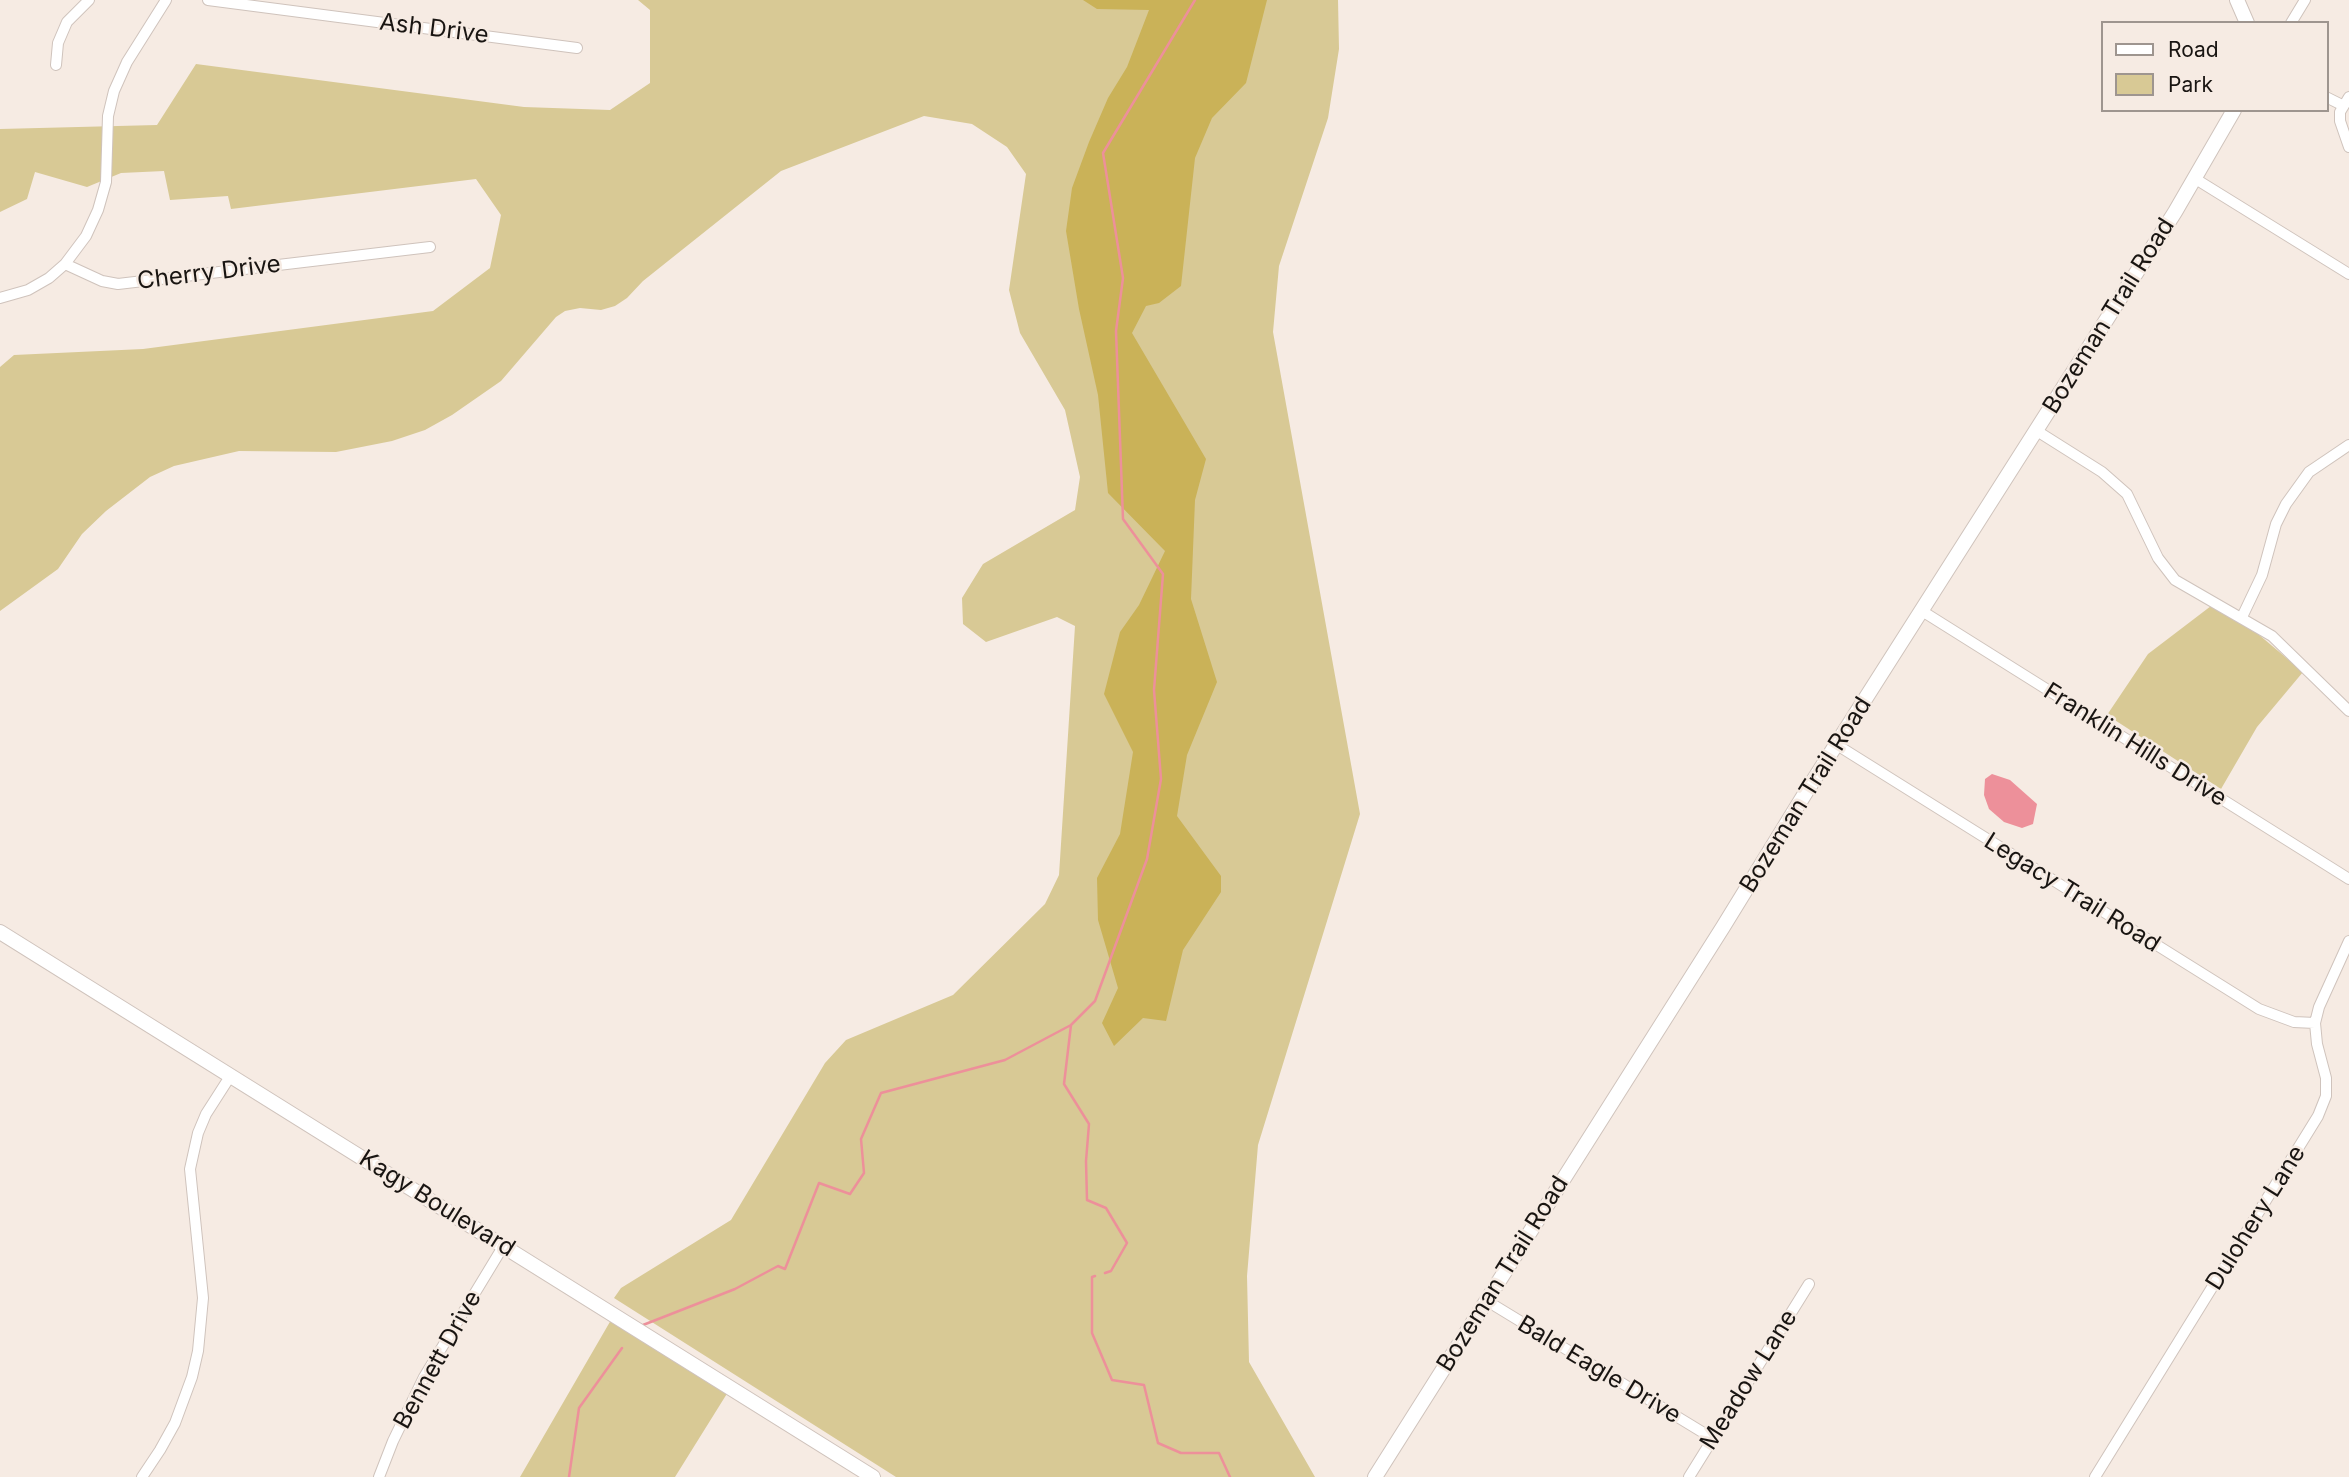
<!DOCTYPE html>
<html>
<head>
<meta charset="utf-8">
<style>
	body { margin:0 }
	#map { position:relative; width:2349px; height:1477px; overflow:hidden; background:#f6ebe3; font-family:Inter,sans-serif }
	canvas { display:block }
	.legend { position:absolute; left:2101px; top:21px; width:228px; height:91px; box-sizing:border-box; background:#f6ebe3; border:2px solid #9e958f; margin:0; padding:9px 12px; list-style:none; font-size:21px; color:#191512 }
	.legend li { display:flex; align-items:center; gap:14px; height:35px }
	.legend b { width:35px; border:2px solid #9e958f }
</style>
</head>
<body>
<div id="map">
<canvas width="2349" height="1477"></canvas>
<ul class="legend">
<li><b style="height:9px;background:#fff"></b>Road</li>
<li><b style="height:19px;background:#d8c995"></b>Park</li>
</ul>
</div>
<script>
const ctx = document.querySelector('canvas').getContext('2d');
ctx.lineJoin = 'round';
function fillPath(path, color) { ctx.fillStyle = color; ctx.fill(path, 'evenodd'); }
const toPath = rows => new Path2D(rows.map(r => 'M' + r).join(''));
function trace(path, color, width, dash) { ctx.strokeStyle = color; ctx.lineWidth = width; ctx.lineCap = dash ? 'butt' : 'round'; ctx.setLineDash(dash || []); ctx.stroke(path); }
function write(font, color, halo, rows, align = 'center') {
  ctx.font = font + ' Inter,sans-serif'; ctx.lineWidth = 5; ctx.setLineDash([]); ctx.textBaseline = 'middle'; ctx.strokeStyle = halo; ctx.fillStyle = color; for (const [text, x, y, turn = 0] of rows) {
    ctx.save(); ctx.translate(x, y); ctx.rotate((+turn || 0) * Math.PI / 180); ctx.textAlign = isNaN(turn) ? turn : align; if (halo) ctx.strokeText(text, 0, 0); ctx.fillText(text, 0, 0); ctx.restore();
  }
}
const green = toPath([
	[638,0,1338,0,1339,49,1328,118,1279,266,1273,332,1360,814,1258,1145,1247,1276,1249,1362,1315,1477,896,1477,614,1298,621,1288,731,1220,825,1063,846,1040,953,995,1045,904,1059,875,1075,626,1057,617,986,642,963,624,962,598,983,564,1075,510,1080,477,1065,410,1020,333,1009,290,1026,174,1007,147,972,124,924,116,781,171,643,281,627,298,615,306,601,310,580,308,565,311,556,317,501,381,452,415,425,430,392,441,336,452,239,451,174,466,150,477,106,511,82,534,58,569,0,611,0,367,14,355,143,349,433,311,490,268,501,215,476,179,231,209,228,196,170,200,164,171,121,173,87,187,35,172,27,199,0,212,0,129,157,125,196,64,524,107,610,110,650,83,650,10],
	[2211,606,2258,634,2303,672,2257,727,2221,789,2107,715,2148,654],
	[611,1320,728,1392,675,1477,520,1477]
]);
const forest = toPath([
	[1083,0,1267,0,1246,83,1212,118,1195,158,1181,286,1159,303,1146,306,1132,333,1206,459,1195,500,1191,599,1217,682,1187,755,1177,816,1221,876,1221,892,1183,950,1166,1021,1143,1018,1114,1046,1102,1023,1118,988,1098,920,1097,878,1120,834,1133,752,1104,694,1120,632,1139,605,1165,551,1108,493,1098,395,1079,309,1066,231,1072,188,1089,142,1108,98,1127,67,1149,10,1097,9]
]);
const water = toPath([
	[1992,774,2010,780,2037,804,2033,824,2022,828,2004,822,1989,809,1984,795,1985,779]
]);
const stream = toPath([
	[1071,1025,1064,1084,1089,1124,1086,1161,1087,1200,1106,1208,1127,1243,1111,1271,1105,1273],
	[1095,1276,1092,1277,1092,1333,1112,1380,1144,1385,1158,1443,1181,1453,1219,1453,1230,1477],
	[643,1325,735,1289,778,1266,785,1269,819,1183,850,1194,864,1173,861,1139,881,1093,1005,1060,1071,1025,1095,1001,1147,859,1161,779,1154,690,1163,574,1123,519,1116,331,1123,278,1103,153,1195,0],
	[569,1477,579,1408,622,1348]
]);
const street = toPath([
	[208,0,577,48],
	[2291,23,2305,0],
	[56,65,58,43,67,22,89,0],
	[2326,97,2342,105],
	[2349,97,2340,112,2340,121,2349,147],
	[2194,178,2349,274],
	[65,264,102,281,118,284,430,247],
	[0,298,28,290,49,278,65,264,86,236,98,210,106,182,108,116,114,91,127,62,166,0],
	[2037,431,2102,472,2127,494,2158,558,2175,580,2272,636,2349,711],
	[1922,611,2349,879],
	[2242,617,2262,575,2276,524,2286,504,2309,472,2349,445],
	[1837,745,2259,1009,2294,1022,2315,1023],
	[1487,1301,1712,1438],
	[142,1477,160,1450,175,1423,192,1377,198,1351,203,1298,190,1169,198,1133,206,1114,231,1075],
	[379,1477,393,1441,424,1377,504,1245],
	[1689,1477,1809,1284],
	[2095,1477,2318,1116,2326,1096,2326,1078,2317,1044,2315,1023,2319,1007,2349,941]
]);
const secondary = toPath([
	[2237,0,2247,23],
	[0,932,873,1477],
	[1375,1477,1723,927,1806,792,2175,212,2234,110]
]);
const streetNames = [
	["Ash Drive",434,29,7],
	["Cherry Drive",209,273,-7],
	["Bozeman Trail Road",2109,316,-58],
	["Franklin Hills Drive",2135,745,32],
	["Bozeman Trail Road",1806,795,-58],
	["Legacy Trail Road",2072,893,32],
	["Kagy Boulevard",437,1204,32],
	["Dulohery Lane",2256,1218,-58],
	["Bozeman Trail Road",1503,1274,-58],
	["Bennett Drive",438,1360,-61],
	["Bald Eagle Drive",1599,1370,31],
	["Meadow Lane",1749,1380,-58]
];
fillPath(green, '#d8c995');
fillPath(forest, '#cab258');
fillPath(water, '#ed909a');
trace(stream, '#ed909a', 2.5);
trace(street, '#cfc3bc', 12);
trace(secondary, '#cfc3bc', 16);
trace(street, '#fff', 10);
trace(secondary, '#fff', 14);
write('24px', '#191512', '#f6ebe3', streetNames);
</script>
</body>
</html>
